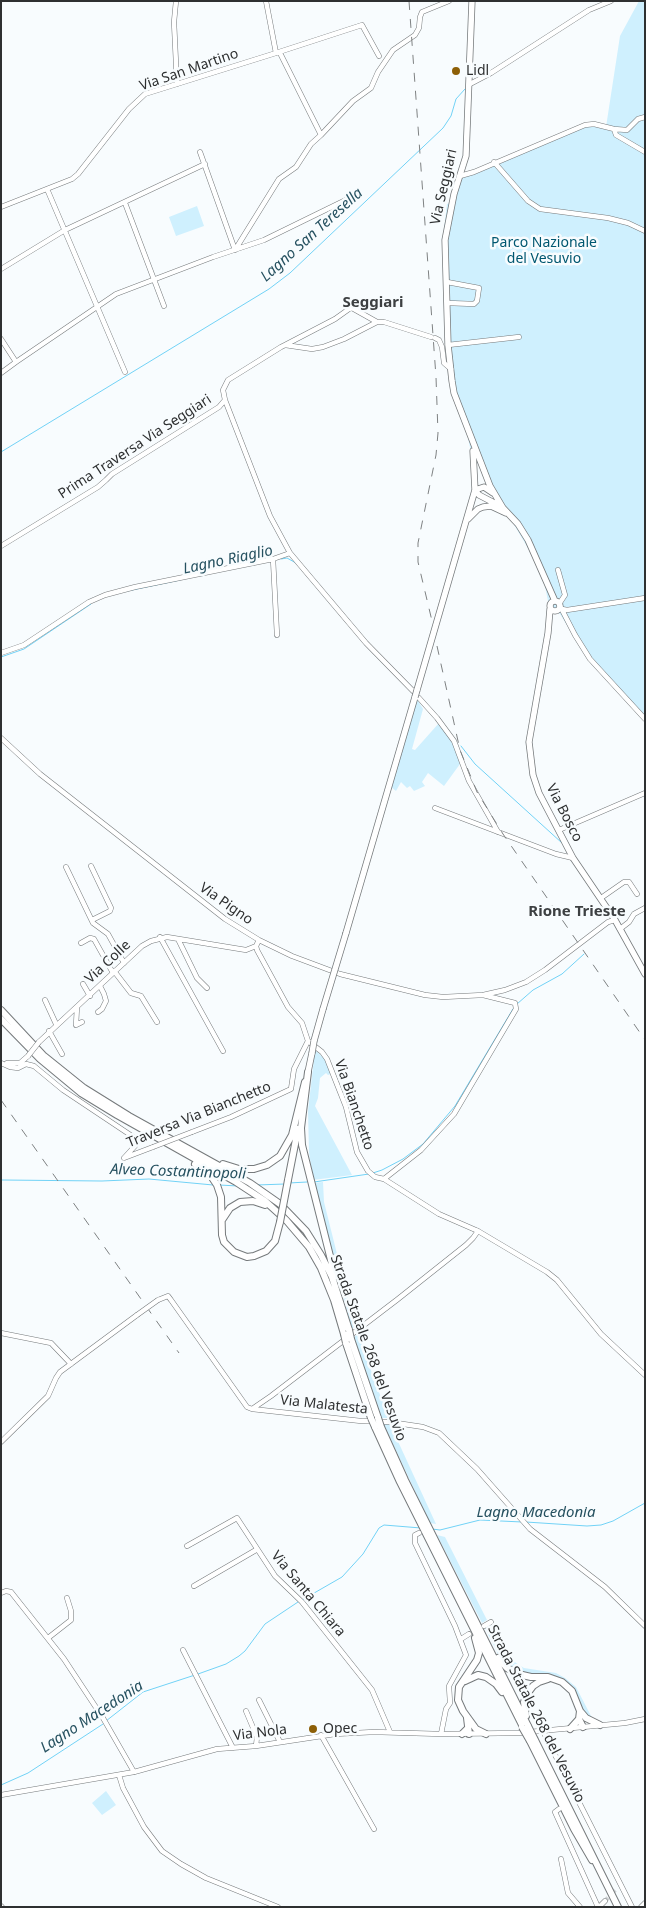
<!DOCTYPE html>
<html>
<head>
<meta charset="utf-8">
<style>
	body { margin:0 }
	#map { position:relative; width:646px; height:1908px; overflow:hidden; background:#f8fcfe; font-family:"Noto Sans",sans-serif }
	canvas { display:block }
	.frame { position:absolute; inset:0; border:2px solid #2e3031; pointer-events:none }
</style>
</head>
<body>
<div id="map">
<canvas width="646" height="1908"></canvas>
<div class="frame"></div>
</div>
<script>
const ctx = document.querySelector('canvas').getContext('2d');
ctx.lineJoin = 'round';
function fillPath(path, color) { ctx.fillStyle = color; ctx.fill(path, 'evenodd'); }
const toPath = rows => new Path2D(rows.map(r => 'M' + r).join(''));
function trace(path, color, width, dash) { ctx.strokeStyle = color; ctx.lineWidth = width; ctx.lineCap = dash ? 'butt' : 'round'; ctx.setLineDash(dash || []); ctx.stroke(path); }
function write(font, color, halo, rows, align = 'center') {
  ctx.font = font + ' "Noto Sans",sans-serif'; ctx.lineWidth = 5; ctx.setLineDash([]); ctx.textBaseline = 'middle'; ctx.strokeStyle = halo; ctx.fillStyle = color; for (const [text, x, y, turn = 0] of rows) {
    ctx.save(); ctx.translate(x, y); ctx.rotate((+turn || 0) * Math.PI / 180); ctx.textAlign = isNaN(turn) ? turn : align; if (halo) ctx.strokeText(text, 0, 0); ctx.fillText(text, 0, 0); ctx.restore();
  }
}
const green = toPath([
	[639,1,645,1,645,722,613,687,580,646,560,614,549,606,543,576,535,560,471,452,467,433,452,391,444,321,446,301,443,238,447,204,450,203,455,180,583,125,606,127,620,36],
	[197,206,204,226,176,236,169,217],
	[417,699,423,709,412,749,415,750,439,723,453,742,460,764,444,786,428,773,422,782,425,786,414,791,410,786,407,788,401,782,396,791,391,787],
	[315,1050,326,1060,331,1074,328,1075,326,1073,320,1078,318,1098,315,1106,352,1175,313,1180,309,1152,308,1111],
	[323,1182,324,1202,355,1326,352,1329,313,1183],
	[358,1334,377,1387,389,1418,381,1418,373,1396,354,1337],
	[383,1423,390,1424,436,1524,430,1523],
	[437,1535,445,1537,487,1620,482,1623],
	[491,1625,510,1659,524,1668,556,1673,565,1678,576,1687,591,1716,596,1721,586,1715,574,1690,564,1680,527,1675,509,1668,499,1656,485,1628],
	[106,1791,116,1805,102,1815,92,1803]
]);
const stream = toPath([
	[1,452,269,289,290,273,443,128,451,116,456,99,465,89],
	[281,559,287,558,296,563],
	[127,591,180,580],
	[1,657,24,649,91,604],
	[461,746,475,764,562,843],
	[517,1004,533,990,562,974,584,954],
	[373,1173,382,1170,403,1159,423,1144,455,1106,513,1009],
	[1,1180,102,1181,149,1179,213,1185],
	[314,1182,369,1174],
	[289,1183,307,1182],
	[219,1185,238,1186],
	[257,1185,285,1184],
	[526,1522,587,1526,601,1525,613,1521,645,1503],
	[432,1529,440,1530,480,1520,522,1522],
	[302,1600,342,1577,363,1554,379,1528,384,1525,421,1528],
	[198,1674,226,1664,239,1656,245,1651,265,1624,298,1602],
	[106,1721,143,1692,195,1675],
	[1,1785,28,1773,103,1724]
]);
const minorTunnel = toPath([
	[605,1901,615,1890]
]);
const minor = toPath([
	[176,1,174,22,177,84],
	[266,1,276,53],
	[279,52,362,25,379,56],
	[276,53,279,52,281,55,321,135,353,101,371,88,378,72,393,50,415,35,419,28,420,17,422,12,449,1],
	[470,84,491,73,589,10,611,1],
	[614,129,616,135,645,152],
	[200,152,235,250],
	[494,162,528,201,540,209,608,218,628,223,645,231],
	[460,176,474,172,585,125,594,124,614,129,627,130,638,119,645,117],
	[47,189,125,372],
	[125,203,164,306],
	[1,207,72,179,78,174,129,109,145,94,276,53],
	[235,250,279,179,296,167,311,144,321,135],
	[1,269,65,230,205,164],
	[447,282,479,288,477,301,474,304,448,303],
	[435,338,439,340,442,347,444,363,451,369],
	[1,339,16,362,1,373],
	[285,345,335,319,349,309,352,308,377,322],
	[448,345,519,337],
	[16,362,116,294,213,257,264,240,358,194],
	[1,546,98,487,106,480,112,474,219,407,225,400],
	[558,570,565,595,559,604],
	[560,606,575,635,590,659,645,719],
	[562,609,567,610,645,598],
	[277,635,273,559,290,553],
	[1,653,24,645,89,602,105,595,135,587,273,559],
	[413,691,366,643,290,553,270,516,225,400,223,390,228,380,281,347,285,345,312,349,323,347,344,339,377,322,384,322,431,337],
	[419,698,437,718,454,741,469,781,498,832],
	[1,738,40,774,225,919,259,940,292,956,340,974,425,995,443,997,483,995,505,990,526,982,545,970,608,922,615,920],
	[435,808,556,854,573,858],
	[559,830,645,793],
	[91,866,111,908,110,911,92,920],
	[66,867,93,923,108,934,124,963],
	[601,898,624,882,629,882,637,894],
	[620,929,629,922,634,914,645,908],
	[160,937,223,1051],
	[178,939,197,978,207,988],
	[259,940,256,946,257,950,288,1007,302,1023,308,1041,322,1052,327,1059,346,1107,357,1152,368,1171,375,1177,384,1179,439,1214,478,1231,547,1272,557,1280,601,1334,645,1375],
	[81,943,90,938,94,939,113,973],
	[114,971,131,993,141,996,157,1022],
	[83,984,90,996],
	[45,1000,56,1024],
	[77,1007,76,1025,82,1022],
	[98,1012,102,1009,106,1001,104,994,100,986],
	[49,1031,62,1054],
	[39,1042,142,946,151,941,167,937,246,950,256,946],
	[1,1063,10,1067,18,1068,26,1064,34,1066,63,1090,132,1136,136,1143,135,1146,124,1158],
	[7,1063,20,1063,28,1056],
	[192,1132,231,1117,291,1089,294,1069,308,1041],
	[124,1158,153,1147],
	[384,1179,421,1150,454,1114,516,1009,515,1003,483,995],
	[158,1300,168,1296,171,1300,247,1407,252,1409,271,1396,398,1299,466,1245,473,1238,478,1231],
	[1,1333,51,1343,71,1364],
	[252,1409,361,1421,390,1422,423,1427,439,1433,477,1469,530,1529,605,1587,645,1626],
	[1,1442,48,1396,56,1378,60,1372,137,1315],
	[419,1533,415,1535,415,1543,455,1626,466,1655,449,1686,450,1703,446,1709,441,1734],
	[187,1546,237,1518,275,1576,302,1602,372,1690,390,1732],
	[194,1586,256,1550],
	[1,1593,6,1591,11,1592,64,1659,103,1718,134,1772],
	[484,1626,491,1622],
	[48,1638,71,1620,71,1611,67,1598],
	[461,1639,469,1634],
	[183,1650,233,1748],
	[259,1700,280,1742],
	[246,1711,257,1737,256,1746],
	[543,1731,632,1907],
	[321,1735,374,1829],
	[119,1775,123,1788,144,1827,162,1851,181,1864,206,1878,278,1907],
	[1,1795,134,1772,217,1749,256,1746,335,1734,374,1732,441,1734,519,1733,625,1723,645,1719],
	[559,1809,555,1812,598,1907],
	[561,1859,568,1893,580,1907],
	[1,1906,2,1907],
	[599,1907,605,1901],
	[641,1907,645,1903]
]);
const major = toPath([
	[472,1,466,156,454,194,445,240,448,345,452,381,454,393,490,486,503,508,518,524,528,540,555,601],
	[475,490,479,495,500,506],
	[475,490,484,487,493,493],
	[468,519,478,509,483,507,491,506,506,513],
	'550 606a5 5 0 1 1 10 0a5 5 0 1 1-10 0Z',
	[550,609,548,633,529,742,533,775,539,793,573,858,615,920,645,974],
	[417,690,475,490,473,451],
	[346,933,415,697],
	[314,1041,323,1009],
	[308,1072,312,1053]
]);
const highway = toPath([
	[1,1010,43,1055,84,1088,129,1116,250,1183,280,1204,306,1231,321,1255,332,1277,349,1330],
	[1,1019,40,1059,81,1093,117,1115,236,1182,265,1201,286,1220,309,1247,321,1268,334,1300,344,1334],
	[308,1072,301,1128,302,1145,335,1276],
	[195,1164,209,1173,217,1185,221,1197,222,1235,224,1242,234,1252,247,1257,254,1256,266,1251,275,1241,280,1222],
	[223,1164,239,1169,254,1169,267,1165,280,1156,292,1135,305,1082],
	[288,1180,298,1129],
	[222,1220,230,1208,240,1202,253,1201,265,1205],
	[351,1339,378,1418],
	[346,1343,371,1418],
	[375,1427,400,1482,523,1727],
	[381,1427,405,1480,528,1726],
	[475,1638,479,1653,477,1660,459,1687,458,1700,463,1711,476,1729,486,1734],
	[498,1658,507,1668,518,1674,531,1677,548,1677,562,1682,572,1691,580,1711,586,1718,600,1725],
	[465,1681,478,1675,486,1677,496,1684,502,1692],
	[580,1711,579,1719,583,1727],
	[526,1716,524,1702,527,1694,533,1686,539,1682,548,1679],
	[467,1718,469,1734],
	[570,1729,579,1719],
	[462,1734,467,1729],
	[535,1740,618,1907],
	[530,1741,574,1829,592,1860]
]);
const rail = toPath([
	[409,1,436,377,438,433,436,455,418,543,418,562,432,621],
	[437,646,460,750,477,792,503,834,645,1040],
	[1,1100,179,1353]
]);
const minorBridge = toPath([
	[28,1056,39,1042],
	[153,1147,192,1132],
	[137,1315,158,1300]
]);
const majorBridge = toPath([
	[415,697,417,690],
	[323,1009,346,933],
	[312,1053,314,1041]
]);
const highwayBridge = toPath([
	[280,1222,288,1180],
	[349,1330,351,1339],
	[344,1334,346,1343],
	[371,1418,375,1427],
	[378,1418,381,1427],
	[528,1726,535,1740],
	[522,1727,530,1741]
]);
const markers = [
	[456,71,5,"#8d5f07"],
	[313,1729,5,"#8d5f07"]
];
const streetNames = [
	["Via San Martino",189,70,-19],
	["Via Seggiari",444,187,-77],
	["Prima Traversa Via Seggiari",135,447,-33],
	["Via Bosco",564,813,63],
	["Via Pigno",226,904,35],
	["Via Colle",108,962,-43],
	["Via Bianchetto",354,1105,71],
	["Traversa Via Bianchetto",199,1115,-22],
	["Strada Statale 268 del Vesuvio",368,1348,70],
	["Via Malatesta",324,1405,6],
	["Via Santa Chiara",308,1594,50],
	["Strada Statale 268 del Vesuvio",536,1714,63],
	["Via Nola",260,1733,-7]
];
const poiNames = [
	["Lidl",466,71],
	["Opec",323,1729]
];
const parkNames = [
	["Parco Nazionale",544,243],
	["del Vesuvio",544,259]
];
const waterNames = [
	["Lagno San Teresella",312,235,-42],
	["Lagno Riaglio",228,560,-12],
	["Alveo Costantinopoli",178,1172,2],
	["Lagno Macedonia",536,1513],
	["Lagno Macedonia",92,1717,-33]
];
const neighbourhoodNames = [
	["Seggiari",373,303],
	["Rione Trieste",577,912]
];
fillPath(green, '#cff0fe');
trace(stream, '#71d2f6', 1);
trace(minorTunnel, '#d0d3d5', 4.5, [4.5, 2]);
trace(minor, '#767a7c', 5.5);
trace(major, '#767a7c', 7);
trace(highway, '#767a7c', 8);
trace(minor, '#fff', 4.5);
trace(major, '#fff', 5.5);
trace(highway, '#fff', 6);
trace(rail, '#7e8182', 1, [9, 9]);
trace(minorBridge, '#767a7c', 5.5, []);
trace(majorBridge, '#767a7c', 7, []);
trace(highwayBridge, '#767a7c', 8, []);
trace(minorBridge, '#fff', 4.5);
trace(majorBridge, '#fff', 5.5);
trace(highwayBridge, '#fff', 6);
for (const [x, y, r, color] of markers) { const dot = new Path2D(); dot.arc(x, y, r, 0, 2 * Math.PI); ctx.fillStyle = color; ctx.fill(dot); trace(dot, '#f8fcfe', 2); }
write('14px', '#2e3031', '#f8fcfe', streetNames);
write('14px', '#2e3031', '#f8fcfe', poiNames, 'left');
write('14px', '#005770', '#f8fcfe', parkNames);
write('italic 15px', '#265160', '#f8fcfe', waterNames);
write('bold 15px', '#3d4042', '#f8fcfe', neighbourhoodNames);
</script>
</body>
</html>
